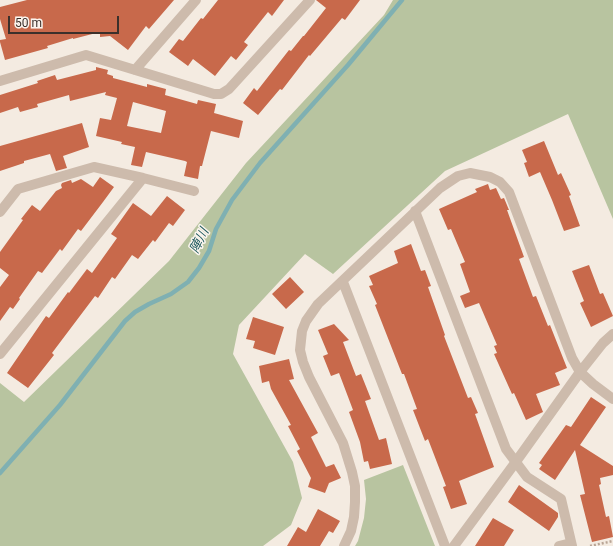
<!DOCTYPE html>
<html>
<head>
<meta charset="utf-8">
<style>
	body { margin:0 }
	#map { position:relative; width:613px; height:546px; overflow:hidden; background:#f4ebe1; font-family:Roboto,sans-serif }
	canvas { display:block }
	.scale { position:absolute; left:8px; top:16px; width:111px; height:18px; box-sizing:border-box; border:2px solid #3b302b; border-top:0; padding-left:5px; font-size:12px; line-height:14px; white-space:nowrap; color:#3b302b; -webkit-text-stroke:3px #fbf5ee; paint-order:stroke }
</style>
</head>
<body>
<div id="map">
<canvas width="613" height="546"></canvas>
<div class="scale">50 m</div>
</div>
<script>
const ctx = document.querySelector('canvas').getContext('2d');
ctx.lineJoin = 'round';
function fillPath(path, color) { ctx.fillStyle = color; ctx.fill(path, 'evenodd'); }
const toPath = rows => new Path2D(rows.map(r => 'M' + r).join(''));
function trace(path, color, width, dash) { ctx.strokeStyle = color; ctx.lineWidth = width; ctx.lineCap = dash ? 'butt' : 'round'; ctx.setLineDash(dash || []); ctx.stroke(path); }
function write(font, color, halo, rows, align = 'center') {
  ctx.font = font + ' Roboto,"Noto Sans JP",sans-serif'; ctx.lineWidth = 3; ctx.setLineDash([]); ctx.textBaseline = 'middle'; ctx.strokeStyle = halo; ctx.fillStyle = color; for (const [text, x, y, turn = 0] of rows) {
    ctx.save(); ctx.translate(x, y); ctx.rotate((+turn || 0) * Math.PI / 180); ctx.textAlign = isNaN(turn) ? turn : align; if (halo) ctx.strokeText(text, 0, 0); ctx.fillText(text, 0, 0); ctx.restore();
  }
}
const green = toPath([
	[393,0,613,0,613,219,568,114,445,171,333,274,305,254,239,325,233,354,293,462,302,498,291,525,263,546,0,546,0,383,24,402,169,261,246,163,384,15],
	[403,465,435,546,355,546,358,541,364,518,366,499,364,480]
]);
const stream = toPath([
	[0,473,60,405,125,321,135,312,149,304,171,294,188,282,199,268,209,251,216,229,232,200,260,163,348,65,402,0]
]);
const building = toPath([
	[27,0,174,0,149,29,146,26,128,50,110,36,100,37,100,32,73,39,73,38,47,46,48,48,5,60,0,42,0,40,6,39,0,19,0,7],
	[218,0,284,0,272,16,268,12,244,42,248,45,236,60,231,56,215,76,193,59,188,66,169,52,179,39,183,41,201,18,203,19],
	[316,0,360,0,345,20,342,18,310,56,309,55,282,90,280,89,258,115,243,103,254,88,257,91,289,50,291,51,303,36,304,36,326,8],
	[96,67,108,70,107,74,113,76,113,78,147,87,147,84,166,89,165,95,197,104,198,100,216,104,214,113,243,121,239,138,211,131,202,166,200,166,198,179,184,176,187,162,185,161,146,152,142,167,131,165,135,147,121,144,122,142,96,136,100,118,111,120,117,98,105,95,106,92,70,101,69,95,37,104,38,107,20,112,18,107,0,113,0,95,38,83,37,81,55,75,57,80,96,70],
	[133,102,166,111,161,133,127,126],
	[82,123,89,147,63,156,67,168,56,171,50,154,24,161,24,163,0,171,0,146],
	[544,141,558,175,561,173,571,195,569,196,580,226,564,231,552,200,540,172,529,177,524,163,527,162,522,150],
	[100,177,114,187,103,202,81,231,78,229,62,251,60,249,42,273,38,271,19,298,20,299,13,309,10,307,0,321,0,287,9,275,0,268,0,252,23,220,21,219,32,205,40,211,56,191,62,188,61,185,62,183,71,180,72,183,81,179,93,187],
	[488,184,490,190,496,188,501,199,504,198,509,210,507,210,524,257,519,259,533,297,536,296,548,326,550,325,567,368,555,373,560,385,536,394,543,412,526,420,514,393,512,394,494,354,497,353,494,346,497,345,479,303,465,308,460,296,470,292,460,264,465,262,451,229,448,230,439,209,477,192,475,189],
	[167,196,185,210,173,226,169,223,155,242,153,240,138,259,132,255,115,279,112,277,98,298,95,296,52,353,54,355,28,388,7,373,46,316,49,318,68,292,69,293,87,269,92,273,117,238,111,234,133,203,151,216],
	[411,244,421,271,425,270,431,286,428,287,445,335,444,336,468,398,471,397,478,413,475,414,494,467,459,481,467,504,451,509,443,487,446,486,428,439,425,441,413,410,417,409,404,374,402,374,375,305,377,304,369,286,373,285,369,276,398,263,394,251],
	[589,265,600,294,603,293,613,316,591,327,580,303,584,301,572,271],
	[290,277,304,292,286,309,272,294],
	[253,317,284,327,275,355,253,348,255,341,246,339],
	[334,324,349,340,343,342,356,376,361,374,371,399,365,401,379,440,386,438,392,464,370,469,368,461,364,462,360,442,349,412,353,410,339,373,331,376,323,356,328,354,318,330],
	[289,359,294,379,289,380,318,433,311,437,326,467,334,464,341,478,329,483,325,493,308,487,311,478,297,451,300,449,288,426,291,425,271,389,269,381,262,383,259,366],
	[591,397,606,407,580,445,613,466,613,475,600,478,601,484,599,485,606,517,609,516,613,537,592,542,580,495,585,494,575,450,555,480,539,469,542,465,539,463,566,425,571,427],
	[519,485,558,513,558,517,549,531,508,502],
	[318,509,340,521,333,533,329,531,320,546,287,546,298,527,306,532],
	[493,518,514,530,504,546,475,546]
]);
const path = toPath([
	[590,546,613,541]
]);
const minor = toPath([
	[135,70,196,0],
	[0,81,86,55,214,94,221,94,229,89,310,0],
	[415,211,506,449,527,477,561,499,572,546],
	[0,212,18,189,94,167,143,178,194,191],
	[343,282,445,546],
	[0,354,143,178],
	[344,546,351,531,354,517,355,502,355,486,352,472,343,443,309,377,303,362,300,350,302,331,306,321,318,304,440,188,458,176,470,173,490,177,500,182,509,192,572,358,580,372,593,384,613,399],
	[454,546,515,463,580,372,603,343,613,334],
	[559,546,571,543]
]);
const waterNames = [
	["陣川",200,241,-64]
];
fillPath(green, '#b8c4a0');
trace(stream, '#7fb0b2', 4.5);
fillPath(building, '#c8694b');
trace(path, '#b9a596', 2.5, [2, 2]);
trace(minor, '#cdbbac', 10);
write('italic 13px', '#1f5a5e', '#fbf5ee', waterNames);
</script>
</body>
</html>
